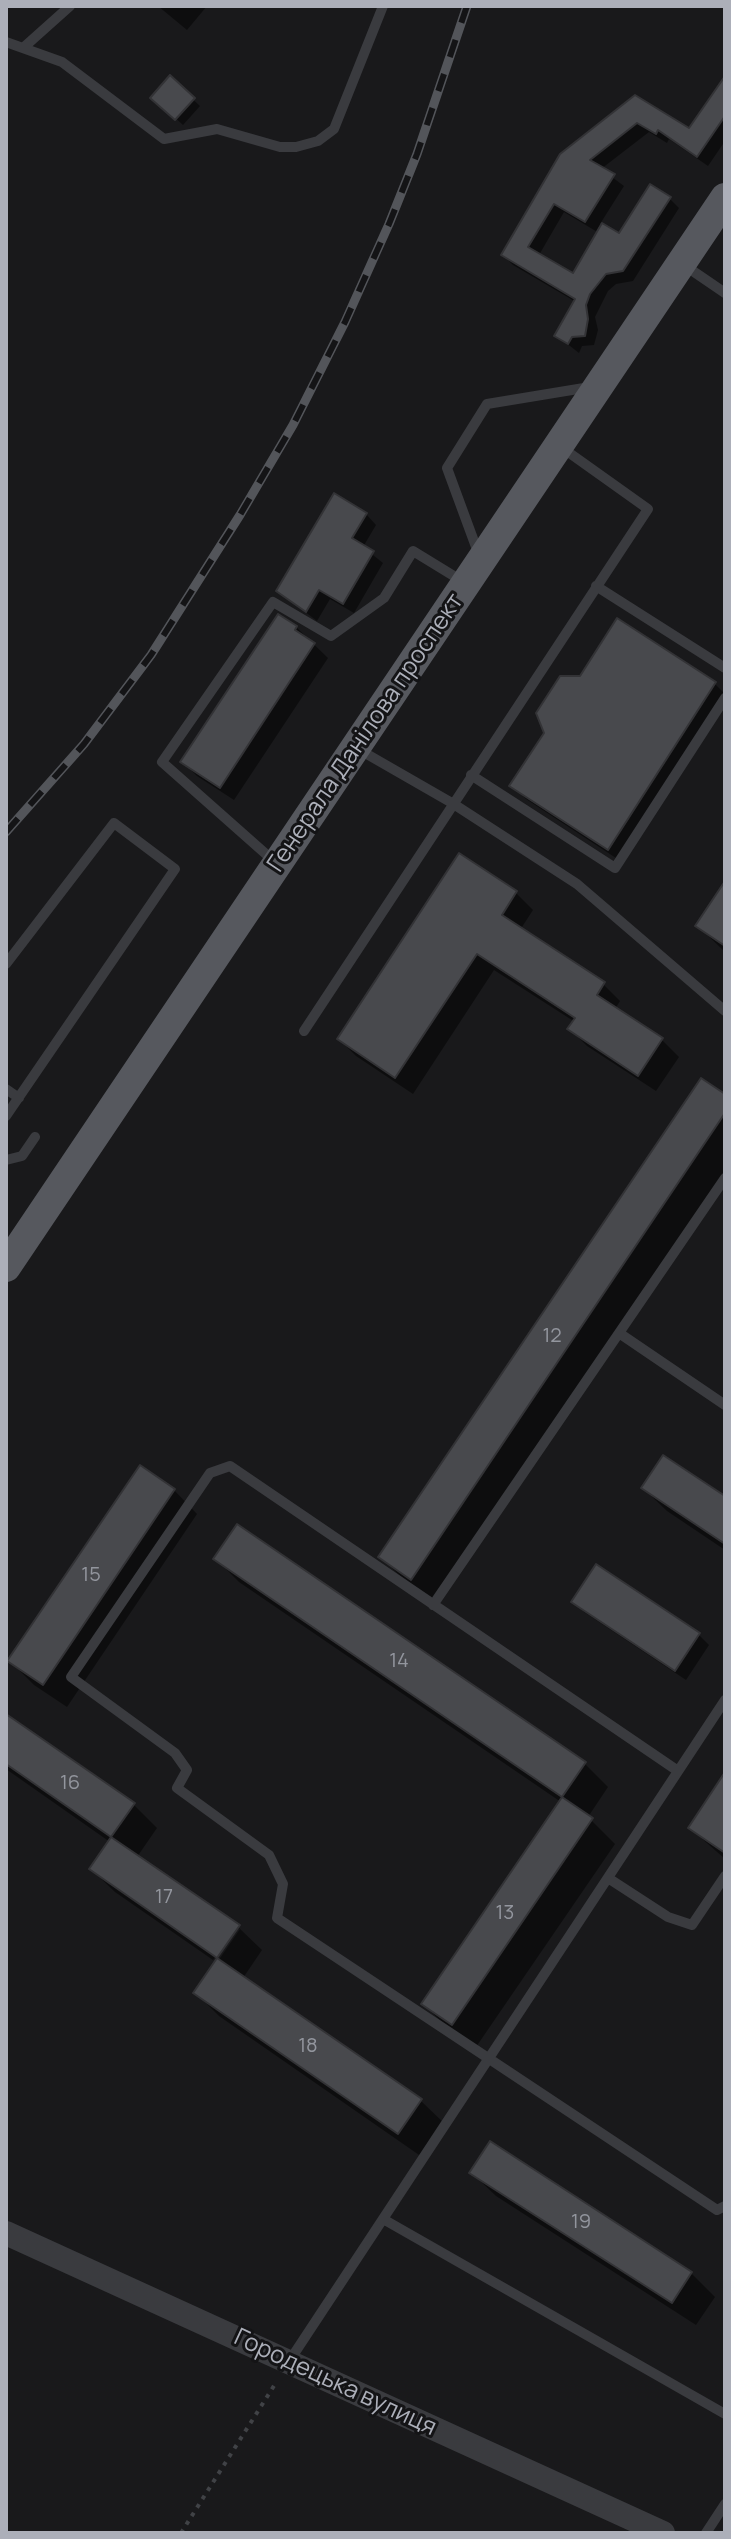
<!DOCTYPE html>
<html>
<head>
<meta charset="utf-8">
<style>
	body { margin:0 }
	#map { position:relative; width:731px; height:2539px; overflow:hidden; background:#19191b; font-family:Manrope,sans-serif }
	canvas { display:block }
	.frame { position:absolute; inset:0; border:8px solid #acafb9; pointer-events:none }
</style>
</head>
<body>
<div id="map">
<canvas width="731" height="2539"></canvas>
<div class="frame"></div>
</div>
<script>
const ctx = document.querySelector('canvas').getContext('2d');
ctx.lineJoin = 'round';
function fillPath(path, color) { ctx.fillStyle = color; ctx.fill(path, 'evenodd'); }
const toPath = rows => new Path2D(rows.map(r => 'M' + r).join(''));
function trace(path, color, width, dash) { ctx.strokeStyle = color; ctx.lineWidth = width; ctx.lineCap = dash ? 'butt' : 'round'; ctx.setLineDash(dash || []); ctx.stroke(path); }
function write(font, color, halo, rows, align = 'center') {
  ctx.font = font + ' Manrope,sans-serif'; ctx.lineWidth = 6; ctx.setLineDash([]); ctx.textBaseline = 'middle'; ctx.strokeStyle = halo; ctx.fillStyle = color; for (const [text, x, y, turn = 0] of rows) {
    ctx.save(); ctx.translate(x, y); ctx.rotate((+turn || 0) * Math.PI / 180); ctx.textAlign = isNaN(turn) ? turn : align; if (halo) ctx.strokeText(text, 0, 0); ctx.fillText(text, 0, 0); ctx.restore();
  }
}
const shadow = toPath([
	[158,6,207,6,187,30],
	[170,78,200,106,183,125,153,97],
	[725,80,725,141,708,166,669,139,667,143,649,132,601,169,624,186,600,224,620,236,669,198,679,208,633,281,616,284,608,291,595,317,598,330,594,345,582,346,579,353,556,335,576,302,513,265,503,255,635,98,690,131],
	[564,212,599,233,574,276,539,255],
	[366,514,376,525,363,547,383,563,354,613,330,599,317,621,278,591],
	[296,627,328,658,234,800,197,776,183,762],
	[715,684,725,694,622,862,526,799,512,785],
	[460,856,516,893,533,910,520,930,603,984,620,1001,615,1009,662,1040,679,1057,656,1091,587,1046,570,1029,575,1022,494,970,413,1094,356,1056,339,1039],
	[725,885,725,952,698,926],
	[725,1096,725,1172,436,1602,405,1581,381,1557],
	[643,1488,725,1499,725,1550,667,1511],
	[174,1490,197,1514,67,1707,34,1685,10,1661],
	[216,1559,585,1764,608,1787,588,1817,615,1844,476,2047,447,2027,423,2004,561,1802,239,1582],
	[597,1567,699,1635,709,1645,686,1680,584,1612,573,1602],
	[6,1716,133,1804,157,1828,137,1857,238,1927,262,1950,243,1978,421,2101,445,2124,422,2157,219,2016,196,1993,240,1929,235,1929,213,1960,115,1892,91,1869,110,1842,6,1769],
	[725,1776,725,1859,690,1828],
	[472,2173,691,2273,715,2297,696,2325,496,2196]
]);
const building = toPath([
	[170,75,195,98,175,120,150,98,170,75],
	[725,76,725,116,697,157,658,130,656,134,637,123,590,160,615,174,585,222,554,204,528,247,573,273,602,223,619,233,650,184,671,197,623,271,606,274,590,294,586,305,588,319,585,336,572,337,568,344,554,336,575,299,501,255,560,154,635,95,689,128,725,76],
	[334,493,367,513,352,538,374,551,343,604,319,590,306,612,276,591,334,493],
	[278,614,297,626,295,630,315,643,220,788,180,762,278,614],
	[617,618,716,682,608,850,509,786,544,733,536,713,560,676,580,676,617,618],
	[459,853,517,891,502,915,605,982,597,995,663,1038,638,1076,567,1029,575,1018,477,954,395,1078,337,1039,459,853],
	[725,881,725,946,695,926,725,881],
	[701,1078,725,1094,725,1113,411,1580,378,1557,701,1078],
	[663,1455,725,1496,725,1544,641,1488,663,1455],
	[140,1465,175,1489,43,1685,7,1661,140,1465],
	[237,1524,586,1762,562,1797,213,1559,237,1524],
	[596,1564,700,1633,675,1671,571,1602,596,1564],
	[6,1714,135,1803,111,1837,6,1764,6,1714],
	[725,1772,725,1853,688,1828,725,1772],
	[562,1797,593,1818,452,2025,421,2004,562,1797],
	[111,1837,240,1925,217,1958,89,1869,111,1837],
	[217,1958,422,2099,398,2134,193,1993,217,1958],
	[490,2141,692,2272,672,2303,469,2173,490,2141]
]);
const path = toPath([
	[181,2533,277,2381]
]);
const service = toPath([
	[6,42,62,62,164,139,217,129,280,147,296,147,318,141,334,129,383,6],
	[23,48,70,6],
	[684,265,725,293],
	[479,555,447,468,487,404,590,387],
	[596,586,725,668],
	[358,749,452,803,577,884,725,1011],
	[471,775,615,868,725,698],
	[276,863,162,762,273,602,331,636,384,598,413,551,462,581],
	[6,964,114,823,175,869,6,1116],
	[304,1031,648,509,561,447],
	[6,1089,19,1098],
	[6,1160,22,1156,35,1137],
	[619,1333,725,1405],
	[433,1605,725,1178],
	[678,1771,230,1466,210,1473,71,1677,175,1753,187,1770,177,1788,269,1855,283,1884,277,1918,717,2210,725,2206],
	[608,1878,668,1917,692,1925,725,1876],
	[383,2219,725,2414],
	[290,2360,725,1700],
	[706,2533,725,2504]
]);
const tertiary = toPath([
	[6,2233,663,2533]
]);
const primary = toPath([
	[6,1267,725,198]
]);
const rail = toPath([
	[6,832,84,744,151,655,240,515,293,425,345,322,389,224,417,154,467,6]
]);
const numberNames = [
	["12",552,1336],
	["15",91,1575],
	["14",399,1661],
	["16",70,1783],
	["17",164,1897],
	["13",505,1913],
	["18",308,2046],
	["19",581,2222]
];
const streetNames = [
	["Генерала Данілова проспект",366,733,-56],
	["Городецька вулиця",335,2383,25]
];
fillPath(shadow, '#0007');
fillPath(building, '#48494d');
trace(building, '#333336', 2);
trace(path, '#404246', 4, [4, 6]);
trace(service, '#3a3b3f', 10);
trace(tertiary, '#3a3b3f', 24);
trace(primary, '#56585e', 30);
trace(rail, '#53555a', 9);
trace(rail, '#141416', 6, [18]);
write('20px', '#93969e', null, numberNames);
write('24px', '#acafb9', '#141416', streetNames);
</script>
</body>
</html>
